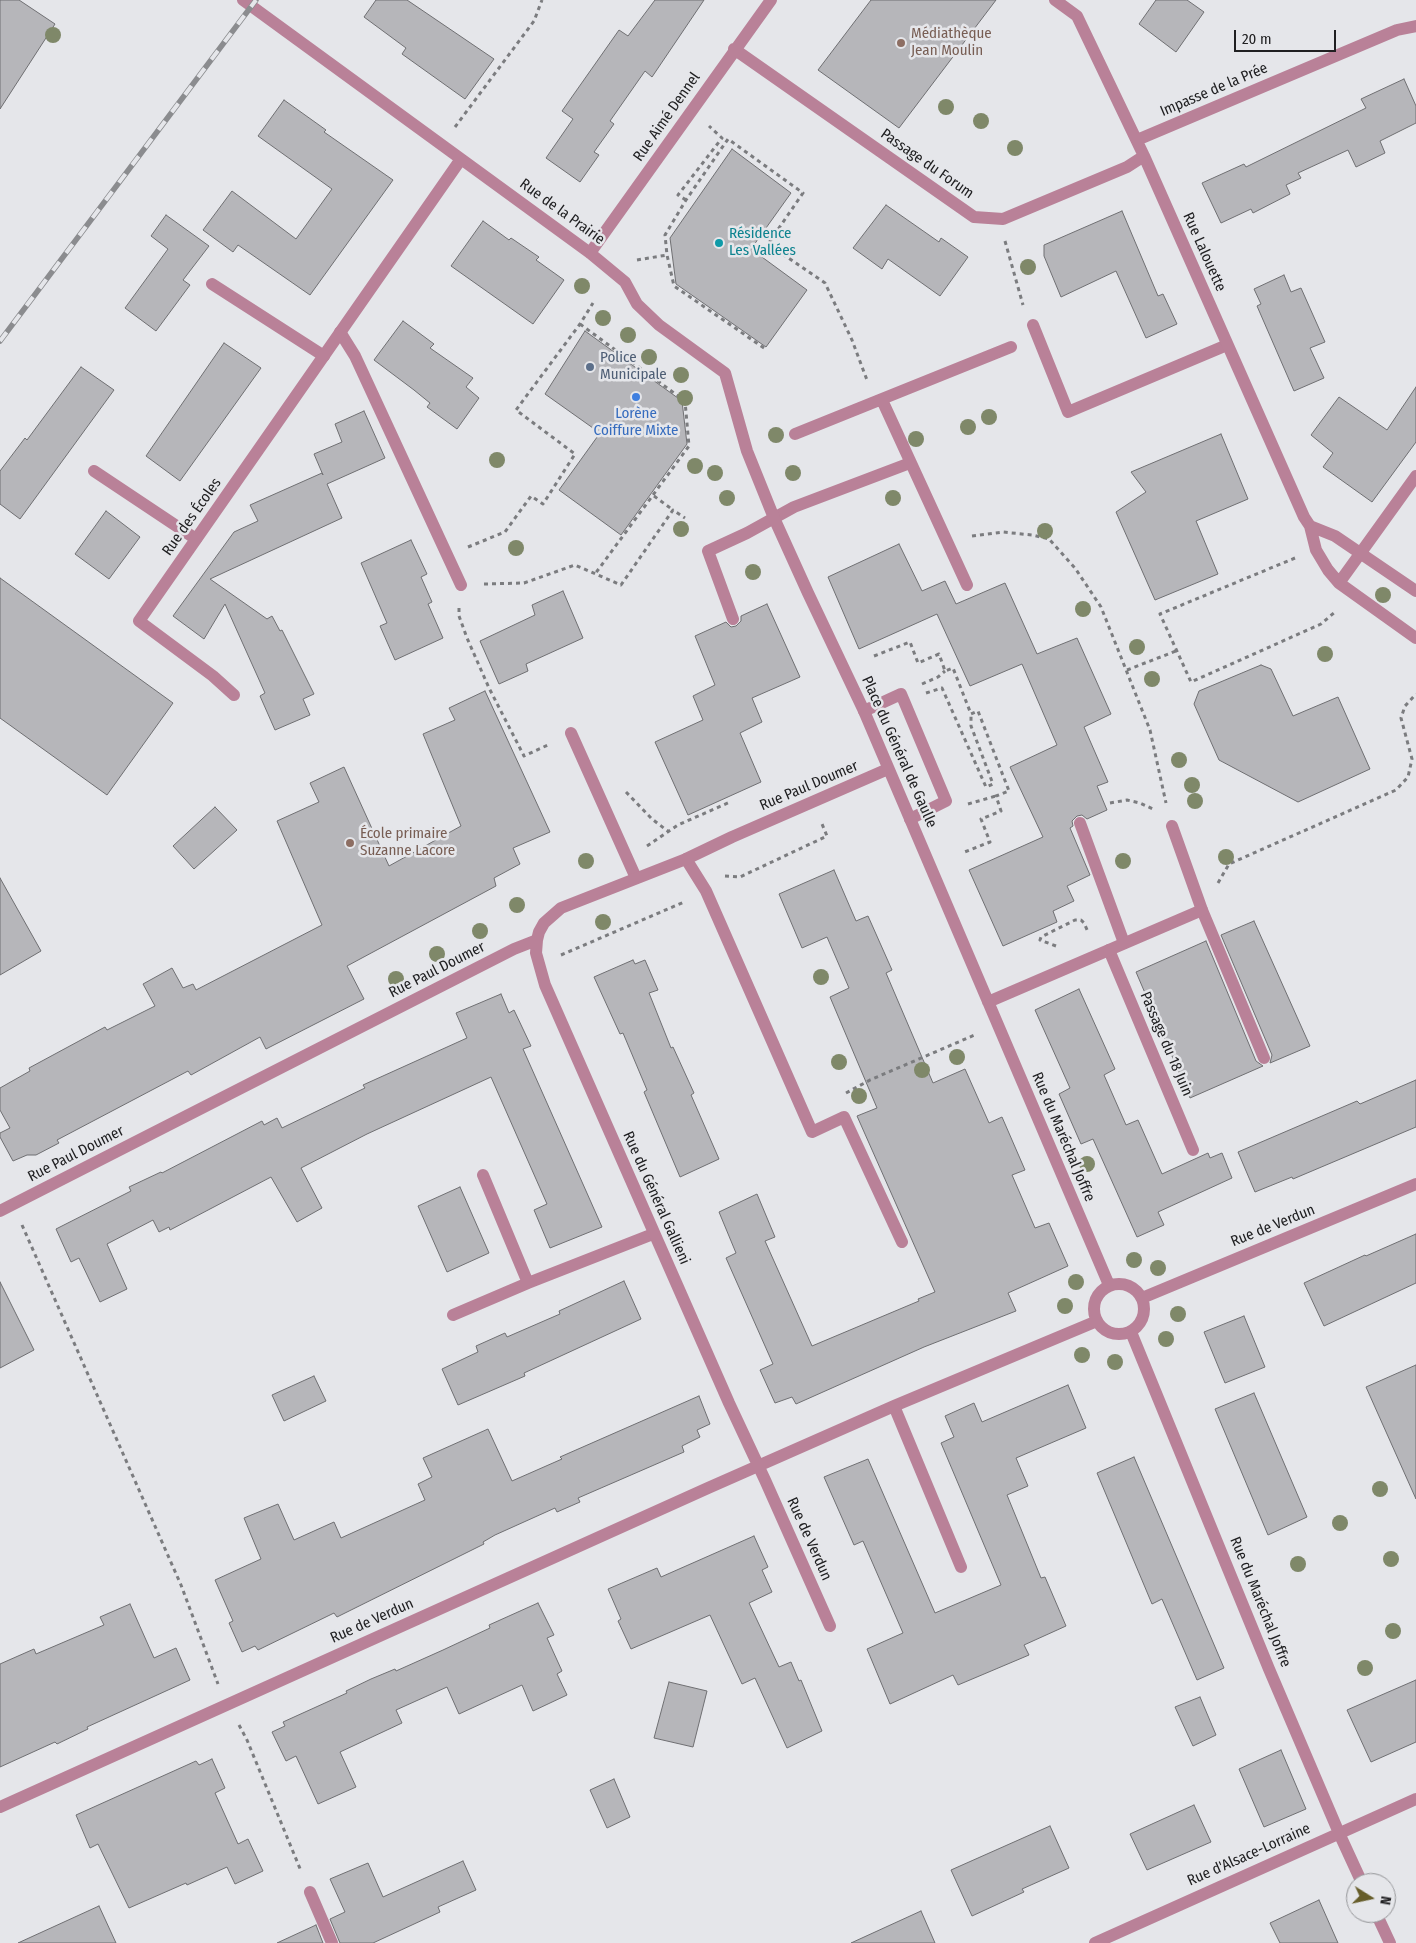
<!DOCTYPE html>
<html>
<head>
<meta charset="utf-8">
<style>
	body { margin:0 }
	#map { position:relative; width:1416px; height:1943px; overflow:hidden; background:#e5e6ea; font-family:"Fira Sans Condensed",sans-serif }
	canvas { display:block }
	.north { position:absolute; left:1346px; top:1873px; width:50px; height:50px; box-sizing:border-box; background:#e5e6ea; border:1px solid #96979a; border-radius:50%; rotate:100deg; font-size:14px; font-weight:700; line-height:20px; text-align:center; color:#202022 }
	.north::after { content:''; display:block; margin:auto; width:18px; height:22px; background:#665d2a; clip-path:polygon(50% 0,100% 100%,50% 72%,0 100%) }
	.scale { position:absolute; left:1234px; top:30px; width:102px; height:22px; box-sizing:border-box; border:2px solid #202022; border-top:0; padding-left:6px; font-size:15px; line-height:18px; white-space:nowrap; color:#202022; -webkit-text-stroke:4px #e5e6ea; paint-order:stroke }
</style>
</head>
<body>
<div id="map">
<canvas width="1416" height="1943"></canvas>
<div class="north">N</div>
<div class="scale">20 m</div>
</div>
<script>
const ctx = document.querySelector('canvas').getContext('2d');
ctx.lineJoin = 'round';
function fillPath(path, color) { ctx.fillStyle = color; ctx.fill(path, 'evenodd'); }
const toPath = rows => new Path2D(rows.map(r => 'M' + r).join(''));
function trace(path, color, width, dash) { ctx.strokeStyle = color; ctx.lineWidth = width; ctx.lineCap = dash ? 'butt' : 'round'; ctx.setLineDash(dash || []); ctx.stroke(path); }
function write(font, color, halo, rows, align = 'center') {
  ctx.font = font + ' "Fira Sans Condensed",sans-serif'; ctx.lineWidth = 5; ctx.setLineDash([]); ctx.textBaseline = 'middle'; ctx.strokeStyle = halo; ctx.fillStyle = color; for (const [text, x, y, turn = 0] of rows) {
    ctx.save(); ctx.translate(x, y); ctx.rotate((+turn || 0) * Math.PI / 180); ctx.textAlign = isNaN(turn) ? turn : align; if (halo) ctx.strokeText(text, 0, 0); ctx.fillText(text, 0, 0); ctx.restore();
  }
}
const building = toPath([
	[0,0,19,0,55,24,0,109,0,0],
	[376,0,407,0,494,59,465,99,402,54,406,48,364,17,376,0],
	[655,0,704,0,652,77,645,71,610,121,614,124,594,152,599,155,580,182,546,158,573,119,562,111,619,30,628,36,655,0],
	[871,0,996,0,899,128,818,70,871,0],
	[1156,0,1187,0,1204,12,1176,52,1139,24,1156,0],
	[1404,79,1416,106,1416,123,1380,141,1385,153,1356,167,1348,150,1298,173,1301,178,1286,185,1290,194,1253,213,1251,209,1221,223,1202,183,1244,164,1246,167,1366,108,1361,99,1404,79],
	[284,100,326,130,324,132,393,180,310,295,238,245,233,252,203,230,232,191,296,239,332,189,258,136,284,100],
	[732,149,791,193,751,249,807,290,766,347,676,284,670,238,732,149],
	[886,205,939,242,941,238,968,257,940,296,888,259,882,269,853,248,886,205],
	[1122,211,1158,296,1163,294,1177,324,1146,338,1116,271,1061,297,1044,256,1044,245,1122,211],
	[166,215,209,246,183,280,190,285,156,331,125,308,168,249,151,236,166,215],
	[483,221,509,240,511,238,539,257,536,260,564,280,533,324,451,266,483,221],
	[1284,275,1291,292,1301,288,1325,342,1310,348,1324,378,1294,391,1257,306,1261,304,1254,289,1284,275],
	[403,321,434,344,430,348,473,378,466,387,479,398,457,429,427,407,430,403,414,390,374,360,403,321],
	[585,331,682,401,687,444,621,535,559,490,600,433,545,394,585,331],
	[224,343,261,368,180,481,146,456,224,343],
	[81,367,114,390,20,519,0,504,0,471,25,438,27,440,81,367],
	[1416,387,1416,442,1372,502,1323,467,1333,453,1311,435,1339,397,1387,430,1416,387],
	[364,411,385,458,327,484,342,518,210,579,267,619,272,616,280,631,282,630,314,694,303,699,310,715,275,730,260,696,265,693,225,604,204,639,173,616,234,532,258,521,250,505,322,473,323,475,314,454,342,442,335,424,364,411],
	[1221,434,1248,499,1196,521,1218,574,1155,600,1116,512,1146,492,1131,472,1221,434],
	[106,511,140,537,109,579,75,554,106,511],
	[411,540,427,574,421,577,432,602,428,604,443,638,395,660,380,626,387,623,361,563,411,540],
	[899,544,922,591,945,581,956,604,1005,583,1037,654,1077,638,1111,714,1084,727,1108,782,1097,786,1107,810,1087,819,1082,815,1077,816,1072,821,1073,826,1070,828,1090,875,1067,886,1074,901,1053,911,1057,922,1003,946,969,870,1043,837,1010,767,1057,745,1022,664,970,686,937,614,859,649,828,577,899,544],
	[0,578,173,703,107,795,0,718,0,578],
	[563,591,583,638,526,664,528,671,499,684,480,641,535,615,532,605,563,591],
	[767,604,800,677,752,698,762,722,740,733,761,782,688,815,655,742,703,720,693,696,715,685,695,636,726,622,731,627,736,626,741,621,741,616,767,604],
	[1261,665,1271,669,1293,716,1338,697,1370,769,1298,802,1219,760,1194,704,1199,691,1261,665],
	[485,691,550,832,513,848,520,864,494,878,496,886,347,966,364,999,266,1049,260,1037,191,1075,188,1071,57,1140,59,1143,36,1155,27,1155,13,1161,0,1137,0,1133,10,1128,0,1110,0,1088,30,1071,29,1068,105,1027,107,1030,155,1006,143,984,172,968,183,988,193,984,196,990,322,925,277,821,319,802,310,783,344,767,389,866,461,826,423,734,455,720,449,708,485,691],
	[215,807,237,830,194,869,173,846,215,807],
	[834,870,856,921,868,916,892,970,886,973,933,1083,965,1069,989,1123,1002,1117,1025,1170,1012,1175,1035,1228,1049,1223,1068,1266,1008,1293,1016,1311,924,1347,796,1404,792,1397,775,1403,760,1370,773,1364,726,1258,736,1253,719,1212,757,1194,775,1237,765,1241,812,1346,919,1301,918,1299,935,1292,857,1116,877,1108,830,997,849,988,827,937,802,948,779,894,834,870],
	[0,878,41,951,0,975,0,878],
	[1254,921,1310,1046,1270,1063,1272,1055,1221,935,1254,921],
	[1206,941,1256,1061,1263,1066,1190,1098,1136,972,1206,941],
	[633,960,635,964,645,960,658,990,649,993,671,1048,673,1047,694,1093,691,1095,719,1159,680,1177,644,1092,647,1090,623,1033,620,1034,594,977,633,960],
	[1079,989,1115,1069,1104,1075,1126,1125,1138,1120,1162,1174,1208,1153,1210,1158,1222,1153,1232,1178,1158,1212,1164,1225,1137,1237,1093,1139,1081,1144,1059,1094,1070,1088,1035,1010,1079,989],
	[501,994,509,1013,514,1010,531,1046,523,1049,602,1227,550,1248,534,1210,547,1204,491,1077,367,1134,301,1168,322,1208,297,1222,271,1177,170,1230,169,1227,159,1232,153,1220,107,1244,127,1289,100,1302,79,1258,71,1262,56,1229,131,1191,129,1187,161,1172,162,1173,262,1121,264,1125,277,1118,282,1128,365,1088,363,1085,467,1038,456,1013,501,994],
	[1416,1080,1416,1127,1293,1179,1292,1177,1255,1192,1238,1152,1357,1101,1360,1104,1416,1080],
	[460,1187,489,1253,447,1272,418,1206,460,1187],
	[1416,1234,1416,1283,1324,1326,1304,1283,1365,1255,1366,1256,1416,1234],
	[624,1281,641,1319,524,1373,525,1376,458,1405,442,1369,478,1352,476,1346,505,1333,507,1337,560,1314,559,1311,624,1281],
	[0,1282,34,1350,0,1368,0,1282],
	[1244,1316,1265,1367,1225,1383,1204,1332,1244,1316],
	[1416,1365,1416,1499,1366,1387,1416,1365],
	[314,1376,326,1401,284,1421,272,1395,314,1376],
	[1068,1385,1086,1428,1016,1458,1028,1486,1007,1495,1041,1578,1045,1577,1066,1626,1024,1645,1029,1655,958,1685,953,1675,890,1704,867,1649,903,1633,863,1541,854,1545,824,1477,868,1459,935,1613,1001,1585,941,1443,954,1437,945,1416,974,1403,982,1422,1068,1385],
	[1254,1393,1307,1517,1268,1535,1215,1409,1254,1393],
	[699,1396,710,1424,697,1430,700,1437,682,1446,684,1452,578,1498,580,1502,557,1512,555,1508,495,1535,483,1542,484,1544,337,1617,334,1613,258,1650,255,1646,242,1652,229,1623,233,1621,215,1580,261,1559,244,1518,278,1504,294,1540,334,1522,341,1538,425,1500,418,1484,432,1477,423,1458,488,1429,512,1481,562,1459,560,1457,699,1396],
	[1134,1457,1224,1668,1197,1680,1162,1599,1152,1604,1097,1473,1134,1457],
	[754,1536,768,1567,762,1570,772,1592,749,1603,779,1667,791,1662,799,1681,801,1680,822,1731,787,1748,755,1678,742,1684,710,1615,631,1649,618,1621,621,1619,608,1589,657,1568,661,1577,754,1536],
	[538,1603,554,1635,547,1638,562,1671,557,1674,567,1695,533,1711,522,1685,459,1714,447,1687,396,1710,402,1723,340,1752,356,1787,318,1804,296,1756,286,1761,272,1732,285,1726,283,1722,347,1693,346,1691,371,1679,395,1669,396,1671,443,1650,490,1628,489,1625,538,1603],
	[130,1604,154,1658,176,1648,190,1680,87,1727,88,1729,57,1744,55,1742,0,1767,0,1664,34,1649,36,1654,104,1625,100,1617,130,1604],
	[1416,1680,1416,1742,1371,1762,1347,1710,1416,1680],
	[669,1682,707,1691,693,1747,654,1738,669,1682],
	[1200,1697,1216,1735,1193,1746,1175,1707,1200,1697],
	[1281,1750,1306,1809,1264,1827,1239,1769,1281,1750],
	[212,1759,225,1788,215,1793,238,1844,248,1839,263,1871,235,1884,227,1867,187,1885,186,1883,129,1908,98,1844,90,1848,76,1815,196,1761,199,1765,212,1759],
	[614,1779,630,1817,607,1828,590,1790,614,1779],
	[1194,1805,1211,1842,1147,1870,1130,1834,1194,1805],
	[1050,1826,1069,1868,1022,1889,1024,1892,972,1916,951,1870,1050,1826],
	[463,1861,476,1890,438,1907,440,1912,373,1943,340,1943,330,1919,345,1912,330,1879,368,1863,383,1897,463,1861],
	[1319,1900,1338,1943,1280,1943,1270,1923,1319,1900],
	[99,1906,116,1943,18,1943,99,1906],
	[921,1911,935,1943,851,1943,921,1911],
	[316,1925,323,1943,277,1943,316,1925]
]);
const path = toPath([
	[455,127,534,21,542,0],
	[686,200,678,195,722,138,709,126],
	[1005,241,1023,305],
	[637,260,667,255],
	[580,324,685,401,689,446,595,574],
	[764,348,674,286,667,255,665,235,686,200,728,139,803,193,768,244,825,283,852,340,867,380],
	[654,496,673,510],
	[972,536,1003,532,1032,535,1049,539,1075,568,1101,607,1150,730,1166,803],
	[468,547,505,532,531,496,543,504,575,454,516,410,580,324,593,303],
	[1295,558,1160,614,1191,682,1321,624,1336,611],
	[484,584,524,583,575,565,621,585,673,510,685,518],
	[459,608,459,616,467,638,489,688,524,756,550,744],
	[874,656,910,642,918,663,939,654,945,671,953,668,971,714,978,711,1009,791,996,796,1001,811,981,819,990,842,962,853],
	[1127,670,1176,651],
	[922,684,938,677,945,671],
	[926,693,942,688,986,787,993,784,971,726,971,714],
	[626,792,652,819,669,832],
	[1110,803,1127,800,1140,803,1155,810],
	[968,804,996,796],
	[647,846,678,825,730,802],
	[725,876,740,877,827,836,822,824],
	[1218,883,1229,864,1396,790,1408,777,1412,759,1401,718,1405,706,1416,694],
	[1056,946,1040,940,1041,937,1075,920,1081,920,1084,923,1088,932],
	[561,955,684,902],
	[846,1093,870,1080,977,1034],
	[22,1225,181,1585,218,1684],
	[239,1725,247,1740,301,1871]
]);
const lane = toPath([
	[212,284,324,356],
	[1033,325,1068,412,1227,345],
	[340,332,355,356,461,585],
	[882,400,967,585],
	[795,434,1011,347],
	[94,471,196,539],
	[733,619,708,551,747,533,794,507,910,463],
	[864,711,901,694,904,701,946,801,910,819],
	[571,733,636,878],
	[1080,823,1124,943],
	[1172,826,1202,910,1264,1058],
	[686,859,706,891,812,1132,844,1117,902,1242],
	[1109,950,1193,1150],
	[483,1175,528,1283],
	[453,1315,528,1283,653,1234],
	[310,1892,332,1943]
]);
const street = toPath([
	[243,0,590,253,625,282,637,304,659,325,725,373,747,451,774,518,808,593,864,711,1109,1285],
	[1055,0,1077,16,1144,156,1304,517,1310,526,1316,550,1328,570,1339,583,1416,638],
	[734,49,974,217,1003,219,1127,167,1144,156],
	[1137,140,1397,30,1416,26],
	[590,253,771,0],
	[1310,526,1335,536,1416,591],
	[1339,583,1416,476],
	[234,695,213,676,139,621,461,159],
	[537,940,536,953,545,985,729,1403,765,1480,830,1626],
	[988,1002,1202,910],
	[0,1211,514,949,537,940,539,932,544,923,561,908,686,859,732,837,888,769],
	'1094 1309a25 25 0 1 1 50 0a25 25 0 1 1-50 0Z',
	[1142,1298,1416,1184],
	[1131,1332,1269,1669,1339,1833,1362,1883],
	[894,1406,961,1567],
	[0,1807,708,1488,894,1406,1097,1321],
	[1376,1913,1390,1943],
	[1095,1943,1416,1799]
]);
const rail = toPath([
	[0,341,256,0]
]);
const trees = [
	[53,35],
	[946,107],
	[981,121],
	[1015,148],
	[1028,267],
	[582,286],
	[603,318],
	[628,335],
	[649,357],
	[681,375],
	[685,398],
	[989,417],
	[968,427],
	[776,435],
	[916,439],
	[497,460],
	[695,466],
	[715,473],
	[793,473],
	[727,498],
	[893,498],
	[681,529],
	[1045,531],
	[516,548],
	[753,572],
	[1383,595],
	[1083,609],
	[1137,647],
	[1325,654],
	[1152,679],
	[1179,760],
	[1192,785],
	[1195,801],
	[1226,857],
	[586,861],
	[1123,861],
	[517,905],
	[603,922],
	[480,931],
	[437,954],
	[821,977],
	[396,979],
	[957,1057],
	[839,1062],
	[922,1070],
	[859,1096],
	[1087,1164],
	[1134,1260],
	[1158,1268],
	[1076,1282],
	[1065,1306],
	[1178,1314],
	[1166,1339],
	[1082,1355],
	[1115,1362],
	[1380,1489],
	[1340,1523],
	[1391,1559],
	[1298,1564],
	[1393,1631],
	[1365,1668]
];
const markers = [
	[901,43,5,"#8d6e63"],
	[719,243,5,"#0f9aa8"],
	[590,367,5,"#5c6f8a"],
	[636,397,5,"#3f7fe0"],
	[350,843,5,"#8d6e63"]
];
const educationNames = [
	["Médiathèque",911,34],
	["Jean Moulin",911,51],
	["École primaire",360,834],
	["Suzanne Lacore",360,851]
];
const streetNames = [
	["Impasse de la Prée",1214,90,-23],
	["Rue Aimé Dennel",667,117,-55],
	["Passage du Forum",927,164,35],
	["Rue de la Prairie",562,212,36],
	["Rue Lalouette",1204,252,66],
	["Rue des Écoles",192,517,-55],
	["Place du Général de Gaulle",899,752,66],
	["Rue Paul Doumer",809,786,-23],
	["Rue Paul Doumer",437,970,-27],
	["Passage du 18 Juin",1166,1044,67],
	["Rue du Maréchal Joffre",1063,1137,67],
	["Rue Paul Doumer",76,1154,-27],
	["Rue du Général Gallieni",656,1198,66],
	["Rue de Verdun",1273,1226,-22],
	["Rue de Verdun",809,1539,66],
	["Rue du Maréchal Joffre",1260,1602,68],
	["Rue de Verdun",372,1621,-24],
	["Rue d'Alsace-Lorraine",1249,1855,-24]
];
const cultureNames = [
	["Résidence",729,234],
	["Les Vallées",729,251]
];
const serviceNames = [
	["Police",600,358],
	["Municipale",600,375]
];
const shopNames = [
	["Lorène",636,414],
	["Coiffure Mixte",636,431]
];
fillPath(building, '#b6b6ba');
trace(building, '#6f6f72', 1);
trace(path, '#7b7c7f', 3, [4, 4]);
trace(lane, '#b98198', 12);
trace(street, '#b98198', 12);
trace(rail, '#8b8c8f', 5.5);
trace(rail, '#e5e6ea', 4, [11]);
ctx.fillStyle = '#7f8869';
for (const [x, y] of trees) { ctx.beginPath(); ctx.arc(x, y, 8, 0, 2 * Math.PI); ctx.fill(); }
for (const [x, y, r, color] of markers) { const dot = new Path2D(); dot.arc(x, y, r, 0, 2 * Math.PI); ctx.fillStyle = color; ctx.fill(dot); trace(dot, '#e5e6ea', 2); }
write('15px', '#785e54', '#e5e6ea', educationNames, 'left');
write('15px', '#202022', '#e5e6ea', streetNames);
write('15px', '#0d838f', '#e5e6ea', cultureNames, 'left');
write('15px', '#4e5e75', '#e5e6ea', serviceNames, 'left');
write('15px', '#366cbe', '#e5e6ea', shopNames);
</script>
</body>
</html>
